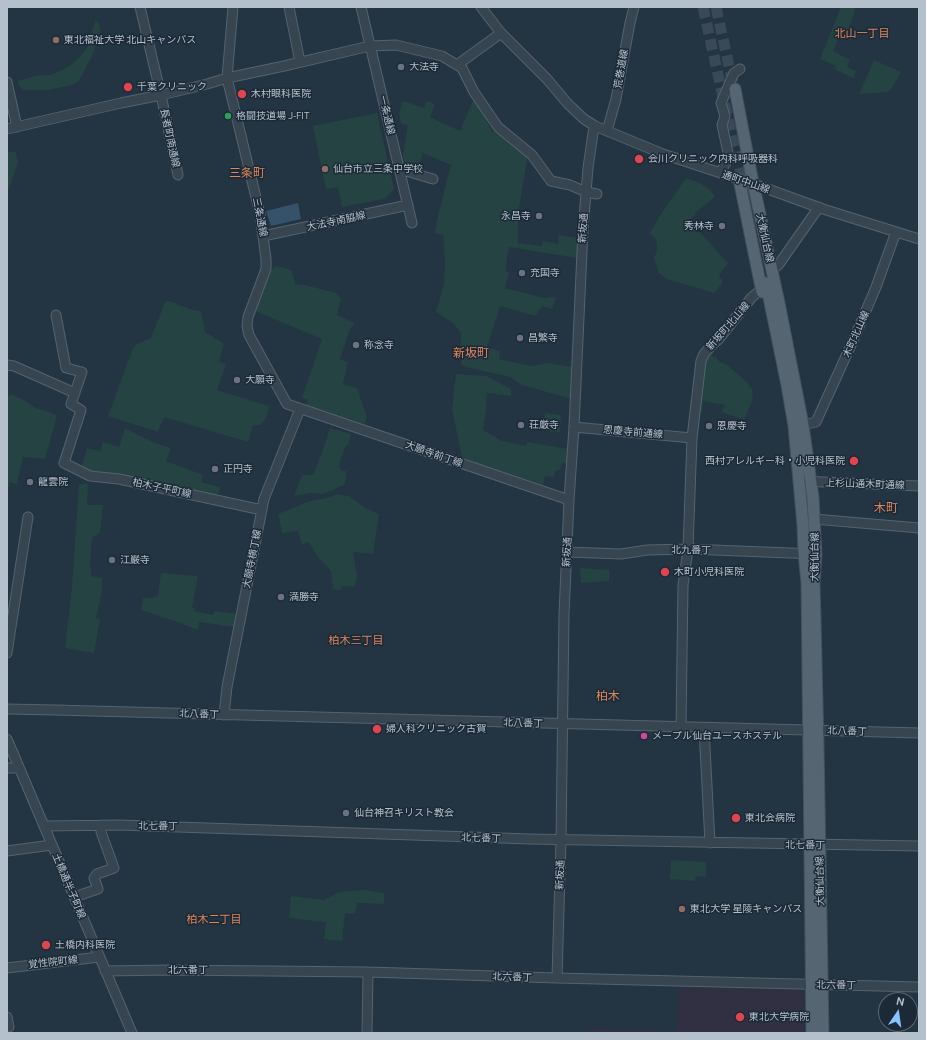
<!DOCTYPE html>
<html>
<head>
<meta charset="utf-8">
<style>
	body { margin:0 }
	#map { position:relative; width:926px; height:1040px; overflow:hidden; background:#233442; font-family:Ubuntu,sans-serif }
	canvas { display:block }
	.frame { position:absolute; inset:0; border:8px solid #b4c0cc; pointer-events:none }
	.north { position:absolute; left:878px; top:992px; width:40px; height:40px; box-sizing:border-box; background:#1c2a37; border:1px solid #596673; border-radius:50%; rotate:13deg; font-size:11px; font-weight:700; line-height:16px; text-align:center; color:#b4c0cc }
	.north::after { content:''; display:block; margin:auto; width:14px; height:18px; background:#86c3ff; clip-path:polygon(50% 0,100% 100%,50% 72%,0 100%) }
</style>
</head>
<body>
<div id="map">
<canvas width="926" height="1040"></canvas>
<div class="frame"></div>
<div class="north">N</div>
</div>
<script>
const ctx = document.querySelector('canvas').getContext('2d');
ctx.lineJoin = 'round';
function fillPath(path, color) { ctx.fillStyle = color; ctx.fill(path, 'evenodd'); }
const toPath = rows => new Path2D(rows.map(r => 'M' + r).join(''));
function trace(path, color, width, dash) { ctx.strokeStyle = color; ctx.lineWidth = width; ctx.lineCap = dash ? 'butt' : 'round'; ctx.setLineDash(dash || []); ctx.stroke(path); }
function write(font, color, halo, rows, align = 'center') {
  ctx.font = font + ' Ubuntu,"Noto Sans JP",sans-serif'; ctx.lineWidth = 3; ctx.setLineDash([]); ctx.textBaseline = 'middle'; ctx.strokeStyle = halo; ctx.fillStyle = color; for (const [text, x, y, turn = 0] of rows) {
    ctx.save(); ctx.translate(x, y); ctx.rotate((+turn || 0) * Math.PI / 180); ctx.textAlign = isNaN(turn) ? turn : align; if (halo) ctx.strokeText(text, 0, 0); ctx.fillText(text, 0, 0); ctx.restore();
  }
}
const medical = toPath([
	[679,987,802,990,804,1033,588,1033,589,1028,677,1032]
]);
const green = toPath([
	[841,7,856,7,849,28,842,33,838,39,833,51,850,60,847,67,856,71,853,78,835,69,836,66,820,59],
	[96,20,99,24,100,30,98,40,92,56,79,81,74,84,68,86,47,90,23,90,20,87,18,84,18,81,35,76,50,75,62,70,72,64,79,58,87,48,91,36,95,21],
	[874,60,901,72,892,88,889,92,859,94],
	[475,96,492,132,501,132,509,140,511,145,528,154,518,214,518,243,542,246,543,241,558,244,559,235,579,238,577,258,509,247,505,271,509,272,505,288,544,298,552,297,556,298,552,309,542,306,535,316,500,306,487,347,500,351,499,359,531,366,547,363,573,367,572,399,522,385,510,377,466,367,461,364,461,333,453,323,436,312,444,284,445,258,443,235,435,234,437,220,451,165,423,153,417,171,401,166,408,125,401,124,399,112,403,101,424,108,427,101,435,104,430,117,460,131],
	[377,113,394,189,384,199,342,207,338,187,326,189,313,126],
	[7,152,16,152,18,163,9,188,7,188],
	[686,178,700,183,709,189,715,196,705,205,695,213,695,215,689,220,698,233,700,232,728,263,719,275,723,282,714,293,667,279,659,273,654,258,657,250,657,243,655,238,650,233,659,217],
	[275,266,286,268,292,271,295,284,305,285,336,293,341,299,337,315,355,323,349,331,340,359,348,362,343,384,357,388,367,417,365,424,306,405,308,400,302,398,322,339,255,311,270,273],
	[166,300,193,310,201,311,205,332,224,344,219,361,226,364,217,390,269,406,266,418,260,425,253,426,248,442,164,417,158,432,108,416,133,348,137,344,151,338],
	[707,354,715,357,720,362,726,364,748,383,752,389,753,395,752,401,744,420,722,412,725,405,703,401,702,412,697,411],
	[456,374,486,376,511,389,511,396,487,393,486,410,483,430,502,441,526,446,527,442,569,449,568,464,562,463,560,470,556,470,554,477,545,476,543,485,462,458,452,409],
	[10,394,22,399,36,408,52,413,57,416,45,459,23,457,17,484,10,482,9,488,7,487,7,397,8,397],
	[545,413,561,415,560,432,546,431,546,423,544,422],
	[125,428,155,443,171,448,166,461,203,475,201,482,220,487,217,498,102,472,90,474,81,468,87,448,100,451,103,442,119,447],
	[330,428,351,434,348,445,346,445,340,461,339,468,341,469,341,471,346,471,345,484,331,491,322,494,310,493,294,496,302,475,313,475,322,453],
	[79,484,88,484,87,505,103,505,100,532,92,538,90,567,91,569,91,576,102,578,102,591,96,618,100,619,94,653,65,648,72,587],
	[337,494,349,496,365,508,379,514,373,554,353,552,357,576,355,587,342,586,341,590,333,589,331,571,317,556,309,542,302,544,298,531,282,533,278,514,310,501,327,498],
	[580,568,609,570,609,581,581,583],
	[161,573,198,576,192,608,195,608,194,611,213,615,215,611,237,614,234,627,199,622,198,630,180,623,141,610,143,598,151,598,158,596],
	[671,860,706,862,706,877,696,876,695,881,670,879],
	[365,890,384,893,384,904,357,903,355,914,345,913,342,941,324,939,326,922,289,918,291,896,324,900,339,892]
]);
const water = toPath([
	[298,203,301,219,271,226,266,211]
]);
const majorTunnel = toPath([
	[703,7,731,133,745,189],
	[716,7,733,84]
]);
const minor = toPath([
	[140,7,161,95,178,175],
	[233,7,227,78,260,214,266,259,266,269,248,317,247,326,249,335,287,404,569,500],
	[289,7,300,62],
	[361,7,412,223],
	[481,7,501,33,547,79,568,104,584,119,595,126,663,154,754,184,823,209,919,239],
	[457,65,501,33],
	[7,82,17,127],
	[7,129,121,103,161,95,207,84,227,78,284,66,370,46,396,45,442,56,462,68,474,92,498,127,532,155,551,181,570,185,586,192,597,194],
	[607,131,616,99,630,23,634,7],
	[400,169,433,179],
	[720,173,729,157,722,125,725,116,721,103,734,73,740,69],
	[263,236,408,205],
	[771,268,777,266,779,264,819,207],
	[56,315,66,368,82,372,71,404,81,410,64,463,90,476,119,479,262,510],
	[7,365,14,366,75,393],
	[803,425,816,422,856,334,876,287,896,232],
	[574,427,692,438],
	[800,481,919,486],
	[814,519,919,528],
	[567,552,621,554,647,550,688,549,816,554],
	[7,653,28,517],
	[7,709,55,710,919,733],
	[224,715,227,687,264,499,300,409],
	[681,727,683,585,688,549,692,438,701,361,704,354,713,344,718,340,752,297,762,289],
	[704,728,710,843],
	[7,739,132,1033],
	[7,768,19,768],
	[44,826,119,825,530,839,919,846],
	[7,851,52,845],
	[74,897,98,889,94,878,97,874,114,868,101,832,101,825],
	[7,968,99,957],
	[105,971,169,970,368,972,557,978,919,987],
	[557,978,561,840,564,614,569,500,574,427,583,230,588,168,593,133,595,126],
	[7,1017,9,1027,7,1027],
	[367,1033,368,972]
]);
const major = toPath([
	[735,89,751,173,779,303,803,425,813,498,816,554,814,584,815,619,818,746,823,1033],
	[739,179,762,292],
	[766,283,787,385,794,426,803,525,804,553,807,583,812,1033]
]);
const markers = [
	[56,40,4,"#8d6e63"],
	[401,67,4,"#6b7280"],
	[128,87,5,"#e0444e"],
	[242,94,5,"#e0444e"],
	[228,116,4,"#2e9e5b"],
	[639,159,5,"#e0444e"],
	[325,169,4,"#8d6e63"],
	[539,216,4,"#6b7280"],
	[722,226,4,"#6b7280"],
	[522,273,4,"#6b7280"],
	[520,338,4,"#6b7280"],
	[356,345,4,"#6b7280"],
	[237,380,4,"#6b7280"],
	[521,425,4,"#6b7280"],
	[709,426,4,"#6b7280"],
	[854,461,5,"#e0444e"],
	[215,469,4,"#6b7280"],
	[30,482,4,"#6b7280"],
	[112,560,4,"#6b7280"],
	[665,572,5,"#e0444e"],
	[281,597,4,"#6b7280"],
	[377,729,5,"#e0444e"],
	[644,736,4,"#d1479c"],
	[346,813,4,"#6b7280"],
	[736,818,5,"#e0444e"],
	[682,909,4,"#8d6e63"],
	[46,945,5,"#e0444e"],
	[740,1017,5,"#e0444e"]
];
const poiNames = [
	["東北福祉大学 北山キャンパス",64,40],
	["大法寺",409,67],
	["千葉クリニック",137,87],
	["木村眼科医院",251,94],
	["格闘技道場 J-FIT",236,116],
	["会川クリニック内科呼吸器科",648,159],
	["仙台市立三条中学校",333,169],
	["永昌寺",531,216,"right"],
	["秀林寺",714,226,"right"],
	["充国寺",530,273],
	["昌繁寺",528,338],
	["称念寺",364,345],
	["大願寺",245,380],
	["荘厳寺",529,425],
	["恩慶寺",717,426],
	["西村アレルギー科・小児科医院",845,461,"right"],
	["正円寺",223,469],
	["龍雲院",38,482],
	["江巌寺",120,560],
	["木町小児科医院",674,572],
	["満勝寺",289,597],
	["婦人科クリニック古賀",386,729],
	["メープル仙台ユースホステル",652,736],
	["仙台神召キリスト教会",354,813],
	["東北会病院",745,818],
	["東北大学 星陵キャンパス",690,909],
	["土橋内科医院",55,945],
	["東北大学病院",749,1017]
];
const streetNames = [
	["荒巻道線",621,69,-80],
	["一条通線",387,115,77],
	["長者町南通線",170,138,78],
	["通町中山線",746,182,19],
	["三条通線",260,217,79],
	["大法寺南脇線",336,221,-12],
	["新坂通",583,228,-86],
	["大衡仙台線",765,238,78],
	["新坂町北山線",728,326,-49],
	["木町北山線",856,334,-66],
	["恩慶寺前通線",633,432,5],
	["大願寺前丁線",434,454,19],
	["上杉山通木町通線",865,484,2],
	["柏木子平町線",162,488,12],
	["北九番丁",691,550,1],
	["新坂通",567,552,-87],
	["大衡仙台線",815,557,-90],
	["大願寺横丁線",252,559,-79],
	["北八番丁",199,714,2],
	["北八番丁",523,723,2],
	["北八番丁",847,731,2],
	["北七番丁",158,826,1],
	["北七番丁",481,838,2],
	["北七番丁",805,845,1],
	["新坂通",560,875,-88],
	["大衡仙台線",820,881,-91],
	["土橋通半子町線",69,886,67],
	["覚性院町線",53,962,-6],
	["北六番丁",188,970],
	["北六番丁",512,977,2],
	["北六番丁",836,985,1]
];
const neighbourhoodNames = [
	["北山一丁目",862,33],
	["柏木三丁目",356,640],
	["柏木二丁目",214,919]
];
const quarterNames = [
	["三条町",247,173],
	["新坂町",471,353],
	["木町",886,508],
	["柏木",608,696]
];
fillPath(medical, '#303042');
fillPath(green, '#254343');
fillPath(water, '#35526a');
trace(majorTunnel, '#394957', 11, [11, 5.5]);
trace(minor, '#55636f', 11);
trace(major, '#44515e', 13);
trace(minor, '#374551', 9);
trace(major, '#556572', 11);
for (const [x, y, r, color] of markers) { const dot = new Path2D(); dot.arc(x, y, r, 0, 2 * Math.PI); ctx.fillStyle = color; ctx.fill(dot); trace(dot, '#1c2a37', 1.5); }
write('10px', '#b4c0cc', '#1c2a37', poiNames, 'left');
write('10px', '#b4c0cc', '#1c2a37', streetNames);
write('11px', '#df855c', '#1c2a37', neighbourhoodNames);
write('12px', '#df855c', '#1c2a37', quarterNames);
</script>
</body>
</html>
